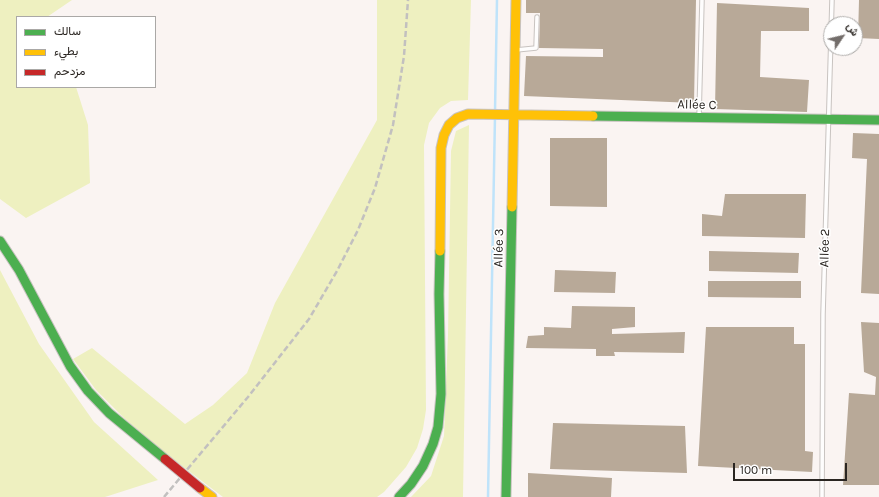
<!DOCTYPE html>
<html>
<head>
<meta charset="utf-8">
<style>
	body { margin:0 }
	#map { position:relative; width:879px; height:497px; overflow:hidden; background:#faf4f2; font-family:Karla,Vazirmatn,sans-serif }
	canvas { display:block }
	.legend { position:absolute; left:16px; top:16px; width:140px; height:72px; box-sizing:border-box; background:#fff; border:1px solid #aaa8a6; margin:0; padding:5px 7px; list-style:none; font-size:12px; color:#2a2521 }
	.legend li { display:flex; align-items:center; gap:8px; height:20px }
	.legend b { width:20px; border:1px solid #aaa8a6 }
	.north { position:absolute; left:823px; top:16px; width:40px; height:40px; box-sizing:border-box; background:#fff; border:1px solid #aaa8a6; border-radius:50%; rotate:55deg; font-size:11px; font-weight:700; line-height:16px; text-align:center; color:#2a2521 }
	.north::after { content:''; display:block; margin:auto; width:14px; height:18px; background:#736d6a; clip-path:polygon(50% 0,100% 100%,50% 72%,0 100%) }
	.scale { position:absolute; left:733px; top:463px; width:114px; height:18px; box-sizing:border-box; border:2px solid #2a2521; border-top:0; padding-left:5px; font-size:12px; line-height:14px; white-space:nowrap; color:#2a2521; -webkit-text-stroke:3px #fff; paint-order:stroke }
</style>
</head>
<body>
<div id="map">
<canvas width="879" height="497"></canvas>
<ul class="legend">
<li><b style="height:5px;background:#4caf50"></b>سالك</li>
<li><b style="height:5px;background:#ffc107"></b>بطيء</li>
<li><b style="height:5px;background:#c62828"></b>مزدحم</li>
</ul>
<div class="north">ش</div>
<div class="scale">100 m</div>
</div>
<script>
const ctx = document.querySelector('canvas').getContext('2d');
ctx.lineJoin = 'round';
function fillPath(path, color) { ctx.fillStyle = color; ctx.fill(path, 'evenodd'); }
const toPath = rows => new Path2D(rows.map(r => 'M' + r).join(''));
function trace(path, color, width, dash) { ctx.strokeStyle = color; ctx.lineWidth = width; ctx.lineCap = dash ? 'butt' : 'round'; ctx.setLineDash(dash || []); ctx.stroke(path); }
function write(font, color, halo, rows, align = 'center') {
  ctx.font = font + ' Karla,sans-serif'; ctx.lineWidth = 3; ctx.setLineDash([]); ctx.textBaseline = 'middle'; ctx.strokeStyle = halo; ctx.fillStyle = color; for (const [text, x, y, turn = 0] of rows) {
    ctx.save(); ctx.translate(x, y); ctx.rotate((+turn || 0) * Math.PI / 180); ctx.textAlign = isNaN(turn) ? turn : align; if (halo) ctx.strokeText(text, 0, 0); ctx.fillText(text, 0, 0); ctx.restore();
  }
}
const green = toPath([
	[0,0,72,0,47,17,17,17,17,87,76,87,88,125,90,183,26,218,0,199],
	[377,0,471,0,468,100,451,101,440,108,429,123,424,145,426,410,423,429,417,448,406,467,384,492,377,497,223,497,165,453,125,419,96,390,73,359,92,348,185,424,213,405,247,373,275,303,377,120],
	[469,125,463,497,411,497,431,476,444,436,448,335,451,151,456,131],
	[0,270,39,344,94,422,158,480,105,497,0,497]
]);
const stream = toPath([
	[495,111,497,0],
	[488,497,495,116]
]);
const building = toPath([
	[526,0,696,0,694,103,524,96,526,56,603,57,603,49,539,48,540,13,526,13],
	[859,0,879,0,879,39,858,38],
	[717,3,809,8,809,31,761,31,760,77,809,80,807,112,715,109],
	[853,133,879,134,879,294,861,293,867,159,852,158],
	[550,138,607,138,607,207,550,206],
	[725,194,806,194,805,238,702,236,702,214,722,216],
	[709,251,799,253,798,273,709,271],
	[555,270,616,272,615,293,554,292],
	[708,281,801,281,801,298,708,297],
	[572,306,635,307,635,327,612,329,612,334,685,332,684,353,614,352,615,356,596,356,596,349,526,348,528,336,544,335,544,327,571,328],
	[861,322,879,323,879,485,843,485,849,393,875,395,876,377,864,372],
	[706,327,794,327,794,344,805,344,805,451,813,452,812,472,698,466],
	[553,423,685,426,687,473,550,469],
	[528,473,612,478,611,497,528,497]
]);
const lane = toPath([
	[516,50,536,48,537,17],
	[699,117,702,0],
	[822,497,823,314,832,0]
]);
const fast = toPath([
	[593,116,879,120],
	[0,241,19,270,70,366,88,391,109,413,165,459],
	[399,497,411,484,423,466,433,444,438,427,441,394,439,294,440,251],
	[506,497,512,207]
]);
const slow = toPath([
	[512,207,516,0],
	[440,251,441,148,444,135,449,125,457,118,468,114,593,116],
	[200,488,212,497]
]);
const rail = toPath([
	[164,497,248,397,309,319,337,271,358,230,375,188,393,125,404,56,408,0]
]);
const jamBridge = toPath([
	[165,459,200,488]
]);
const streetNames = [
	["Allée C",697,105,1],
	["Allée 3",499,248,-89],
	["Allée 2",825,248,-89]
];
fillPath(green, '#eef0c0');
trace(stream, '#bfe3fa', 2.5);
fillPath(building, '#b8a998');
trace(lane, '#c8c3c0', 5.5);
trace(fast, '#c8c3c0', 11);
trace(slow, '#c8c3c0', 11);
trace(lane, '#fefdfd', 3.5);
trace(fast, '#4caf50', 9);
trace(slow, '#ffc107', 9);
trace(rail, '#c2c0bf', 2.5, [6, 3]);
trace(jamBridge, '#c8c3c0', 11, []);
trace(jamBridge, '#c62828', 9);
write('13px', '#2a2521', '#fff', streetNames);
</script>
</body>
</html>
